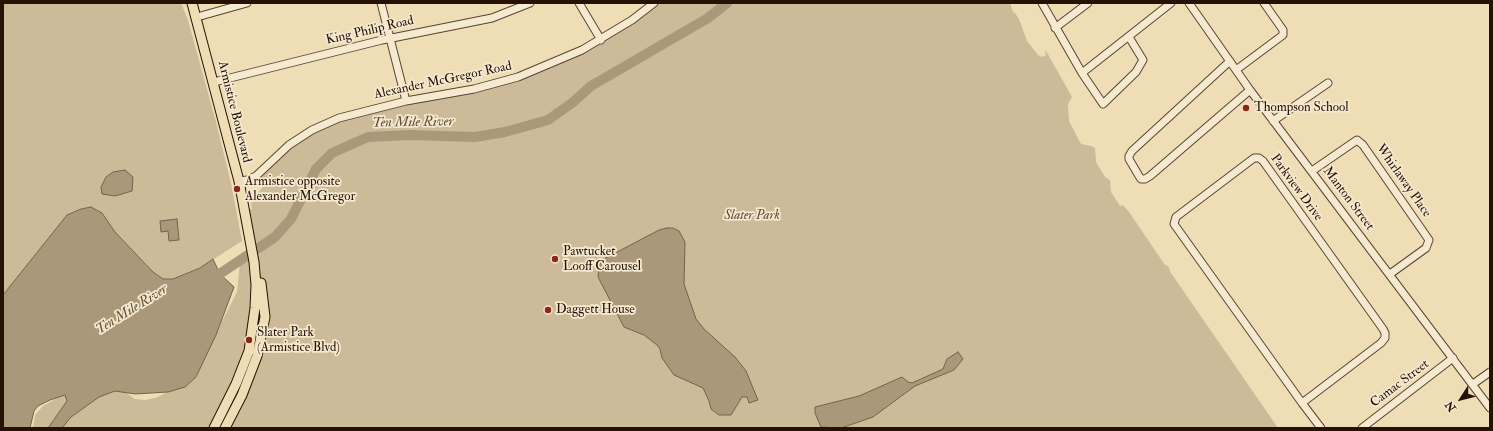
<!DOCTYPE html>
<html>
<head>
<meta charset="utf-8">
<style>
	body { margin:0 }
	#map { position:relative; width:1493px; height:431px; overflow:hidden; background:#efddb6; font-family:"IM FELL Double Pica",serif }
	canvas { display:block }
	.frame { position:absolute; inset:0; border:4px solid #271105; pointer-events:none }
	.north { position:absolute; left:1441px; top:379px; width:40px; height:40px; -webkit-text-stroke:3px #f5e9d0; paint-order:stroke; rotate:234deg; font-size:11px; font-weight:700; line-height:16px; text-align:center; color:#271105 }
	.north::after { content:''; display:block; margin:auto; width:14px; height:18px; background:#271105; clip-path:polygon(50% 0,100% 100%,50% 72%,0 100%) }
</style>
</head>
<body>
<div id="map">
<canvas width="1493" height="431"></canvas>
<div class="frame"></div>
<div class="north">N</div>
</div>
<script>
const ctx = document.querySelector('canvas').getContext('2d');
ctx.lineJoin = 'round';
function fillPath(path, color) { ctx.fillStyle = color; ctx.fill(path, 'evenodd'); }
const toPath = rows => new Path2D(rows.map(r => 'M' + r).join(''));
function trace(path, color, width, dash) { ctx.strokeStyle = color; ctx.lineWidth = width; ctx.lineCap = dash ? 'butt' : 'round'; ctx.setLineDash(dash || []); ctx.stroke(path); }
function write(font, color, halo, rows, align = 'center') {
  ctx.font = font + ' "IM FELL Double Pica",serif'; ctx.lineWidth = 3.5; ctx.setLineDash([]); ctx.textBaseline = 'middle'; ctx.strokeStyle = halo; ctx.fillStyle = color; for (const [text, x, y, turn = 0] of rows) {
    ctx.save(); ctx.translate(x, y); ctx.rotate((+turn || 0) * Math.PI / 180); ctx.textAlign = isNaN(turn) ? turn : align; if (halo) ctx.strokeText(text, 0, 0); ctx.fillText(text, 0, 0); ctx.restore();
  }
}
const green = toPath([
	[3,3,181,3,188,20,216,122,231,183,242,241,200,268,173,279,163,279,153,272,115,232,102,213,91,207,81,209,67,215,3,295],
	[654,3,1010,3,1013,12,1015,13,1019,19,1027,41,1038,55,1042,57,1046,55,1045,49,1072,97,1068,104,1069,121,1081,144,1091,146,1095,148,1096,162,1105,177,1110,180,1111,192,1120,206,1123,205,1129,212,1165,265,1168,266,1171,273,1278,428,33,428,35,415,43,406,64,394,115,385,135,399,146,400,158,397,169,391,183,387,197,376,202,354,214,337,237,292,240,263,246,256,260,254,258,243,251,243,246,210,252,209,251,204,263,186,258,177,296,140,360,111,478,88,571,56]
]);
const water = toPath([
	[125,170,133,177,132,191,115,196,102,194,101,187,106,177,113,172,125,170],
	[91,207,102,213,115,232,153,272,163,279,173,279,200,268,213,259,220,274,234,287,216,335,196,377,185,387,168,392,135,394,115,391,99,397,71,417,62,428,48,428,67,401,65,395,50,400,38,406,34,411,30,428,3,428,3,295,67,215,81,209,91,207],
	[177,219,179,240,169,241,168,231,161,232,160,221,177,219],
	[667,228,673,228,679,231,685,242,684,284,696,319,704,329,735,357,746,371,758,400,749,403,747,397,742,397,731,415,719,415,711,409,709,401,703,388,674,375,662,358,660,349,657,345,644,335,624,327,598,277,599,266,602,260,659,230,667,228],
	[958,352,963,359,954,370,915,386,873,417,841,428,821,427,815,413,815,407,859,396,902,377,908,382,912,383,943,369,947,359,958,352]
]);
const river = toPath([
	[209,281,275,237,291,219,316,169,332,153,368,137,410,135,475,137,505,132,548,120,572,103,591,86,708,18,727,3]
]);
const minor = toPath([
	[381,3,406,101],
	[579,3,601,40],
	[1042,3,1082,73,1103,104,1136,72,1143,60,1129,37],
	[1189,3,1250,90,1490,408],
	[197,17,247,3],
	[1055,28,1088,3],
	[1230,61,1132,151,1129,156,1129,159,1139,176,1141,179,1145,179,1150,176,1250,90],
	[1236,70,1283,35,1283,30,1264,3],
	[1082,73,1171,3],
	[214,82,382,40,492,18,530,3],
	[1273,121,1328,83],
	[1312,171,1357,140,1363,145,1429,240,1426,248,1390,274],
	[239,181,247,180,256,176,289,145,312,130,339,118,406,101,474,89,518,77,582,50,632,20,654,3],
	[1473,384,1490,372],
	[1302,403,1381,343,1385,338,1385,333,1383,329,1263,161,1259,158,1254,158,1176,217,1174,224,1302,403,1321,428],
	[1362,428,1453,358]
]);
const major = toPath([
	[192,3,239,181,254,262,256,285,255,308,249,351,236,384,214,428],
	[225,428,242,395,257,356,265,317,261,283]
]);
const markers = [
	[1246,108,4,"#8f2418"],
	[237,189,4,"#8f2418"],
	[555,259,4,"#8f2418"],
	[548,310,4,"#8f2418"],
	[249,340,4,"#8f2418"]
];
const streetNames = [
	["King Philip Road",370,31,-13],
	["Alexander McGregor Road",443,81,-12],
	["Armistice Boulevard",234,112,76],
	["Whirlaway Place",1403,181,55],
	["Parkview Drive",1296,188,54],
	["Manton Street",1348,199,53],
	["Camac Street",1400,384,-37]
];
const poiNames = [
	["Thompson School",1254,108],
	["Armistice opposite",245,182],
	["Alexander McGregor",245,197],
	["Pawtucket",563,252],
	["Looff Carousel",563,267],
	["Daggett House",556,310],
	["Slater Park",257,333],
	["(Armistice Blvd)",257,348]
];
const parkNames = [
	["Slater Park",752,216]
];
const waterNames = [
	["Ten Mile River",413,123,-1],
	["Ten Mile River",132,310,-32]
];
fillPath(green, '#cdba98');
fillPath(water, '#ab987a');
trace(water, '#76624b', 1);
trace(river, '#ab987a', 10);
trace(minor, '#594431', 9);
trace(major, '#271105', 11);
trace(minor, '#f5e9d0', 7);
trace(major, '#efddb6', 9);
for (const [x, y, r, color] of markers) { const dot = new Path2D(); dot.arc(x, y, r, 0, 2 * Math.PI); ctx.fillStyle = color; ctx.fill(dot); trace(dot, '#f5e9d0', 1.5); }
write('13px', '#271105', '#f5e9d0', streetNames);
write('13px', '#271105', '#f5e9d0', poiNames, 'left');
write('italic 13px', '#614c38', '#f5e9d0', parkNames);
write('italic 14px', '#624e3a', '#f5e9d0', waterNames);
</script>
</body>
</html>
